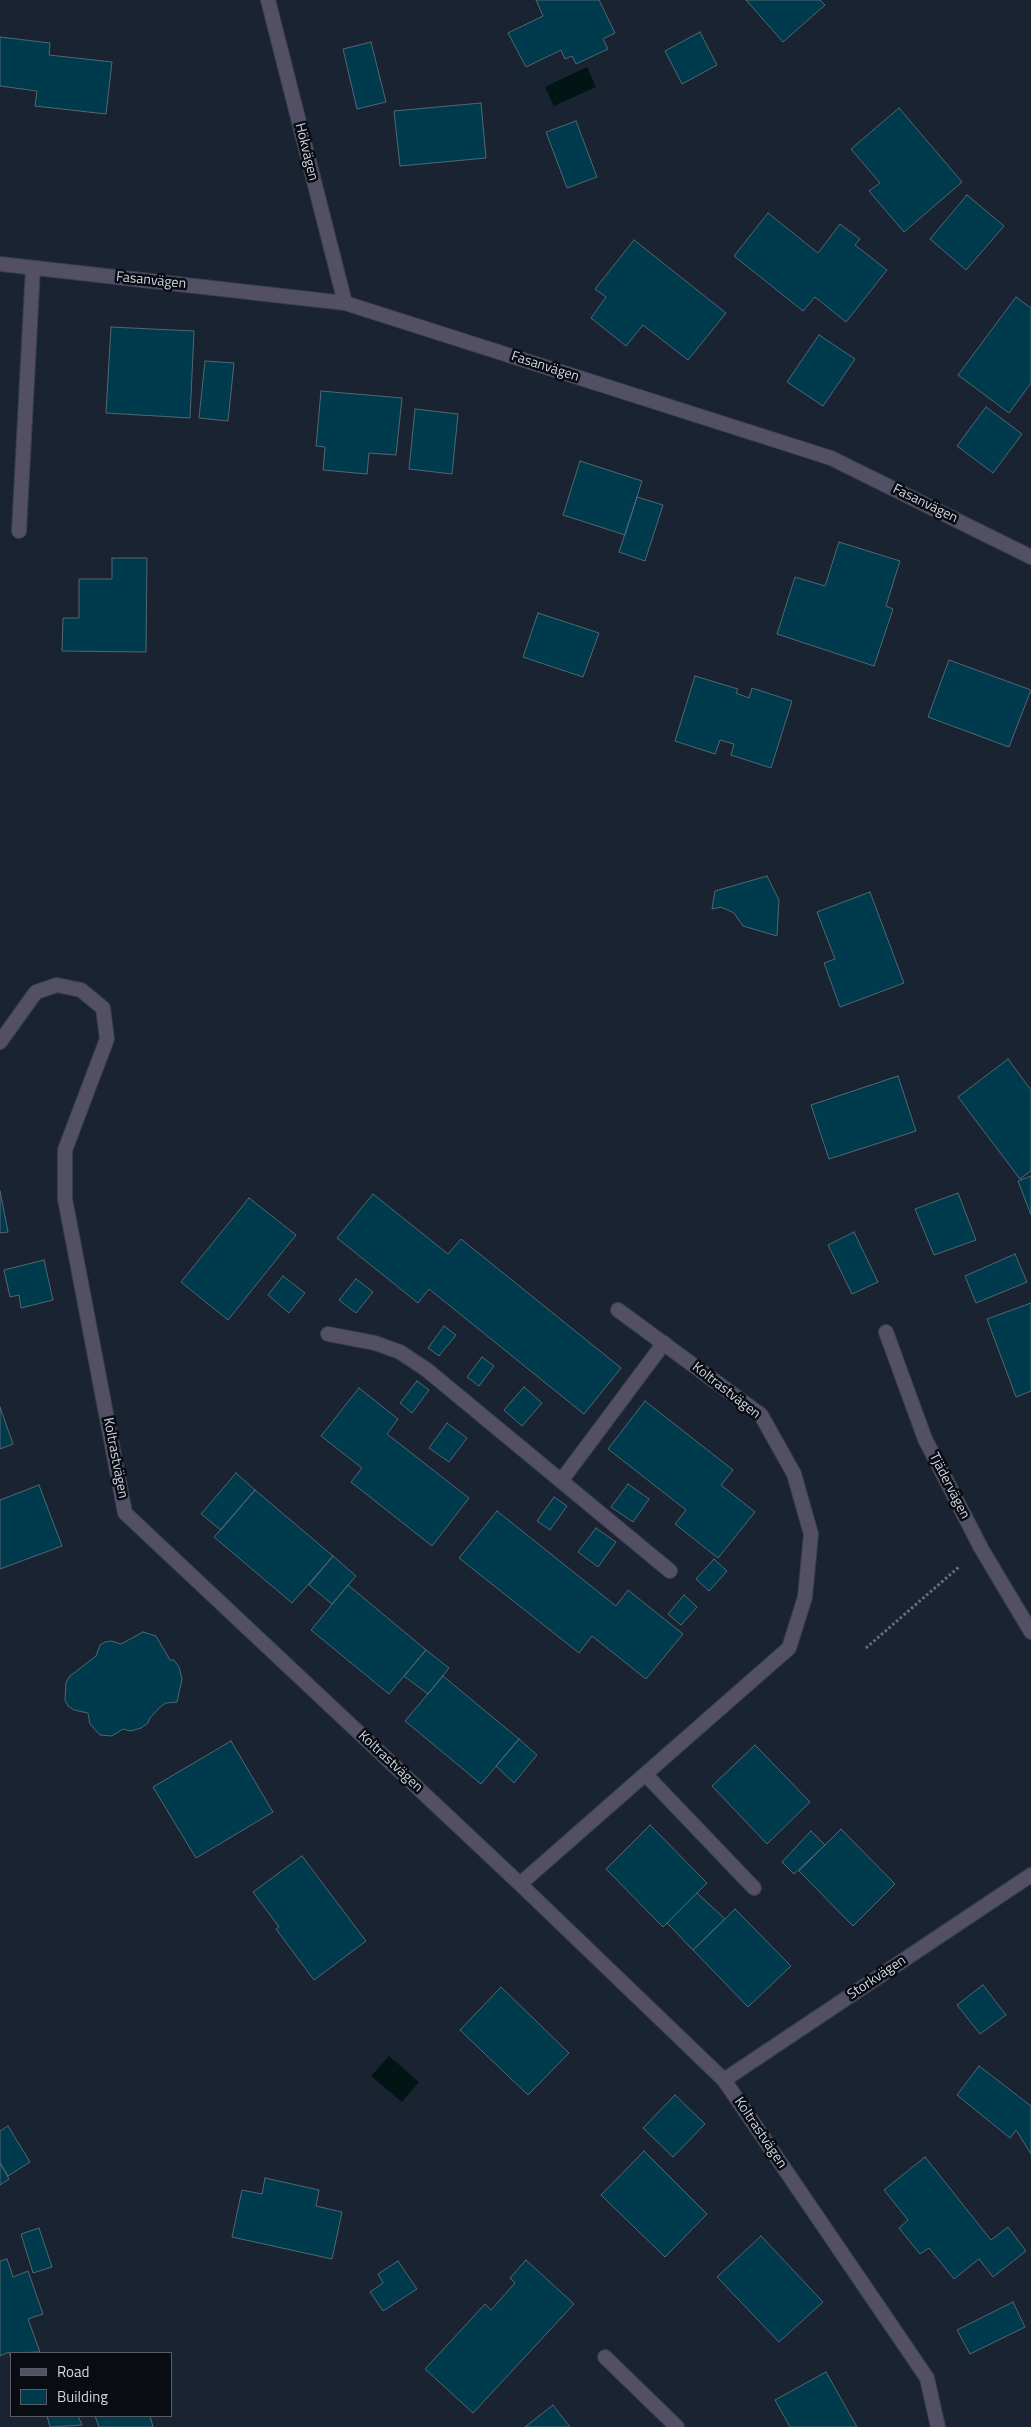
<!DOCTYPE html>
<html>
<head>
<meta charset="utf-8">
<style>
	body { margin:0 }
	#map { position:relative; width:1031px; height:2427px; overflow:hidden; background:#1a2332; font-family:"Titillium Web",sans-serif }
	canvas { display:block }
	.legend { position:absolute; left:10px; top:2352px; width:162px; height:65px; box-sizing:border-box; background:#090c13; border:1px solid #585c64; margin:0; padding:6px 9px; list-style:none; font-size:15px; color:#cfd5de }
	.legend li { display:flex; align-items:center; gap:10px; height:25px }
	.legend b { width:25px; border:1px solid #585c64 }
</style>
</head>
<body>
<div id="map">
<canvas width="1031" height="2427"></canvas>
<ul class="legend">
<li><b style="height:6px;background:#534f65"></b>Road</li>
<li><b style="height:14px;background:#003b4d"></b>Building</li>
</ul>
</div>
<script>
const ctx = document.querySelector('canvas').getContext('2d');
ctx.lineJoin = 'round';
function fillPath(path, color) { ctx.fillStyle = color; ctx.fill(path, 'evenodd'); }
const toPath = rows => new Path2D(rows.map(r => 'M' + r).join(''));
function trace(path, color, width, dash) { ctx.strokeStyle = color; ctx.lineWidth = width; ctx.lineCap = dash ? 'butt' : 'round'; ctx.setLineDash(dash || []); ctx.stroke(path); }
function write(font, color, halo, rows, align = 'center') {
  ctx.font = font + ' "Titillium Web",sans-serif'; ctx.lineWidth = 5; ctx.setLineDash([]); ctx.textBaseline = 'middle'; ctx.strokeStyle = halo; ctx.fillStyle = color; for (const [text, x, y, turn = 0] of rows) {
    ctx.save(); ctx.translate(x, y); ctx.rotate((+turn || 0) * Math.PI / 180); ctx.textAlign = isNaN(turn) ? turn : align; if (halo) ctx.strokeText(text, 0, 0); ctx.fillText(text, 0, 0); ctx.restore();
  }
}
const water = toPath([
	[587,67,596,87,554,106,545,87],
	[389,2056,419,2082,402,2102,371,2076]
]);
const building = toPath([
	[536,0,599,0,615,33,603,39,608,49,576,64,572,56,565,59,561,50,526,67,508,33,543,16,536,0],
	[746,0,820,0,825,5,783,42,746,0],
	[700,32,717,65,682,84,665,51,700,32],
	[0,37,50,43,49,55,112,62,106,114,35,106,37,91,0,86,0,37],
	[371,42,386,102,357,109,343,49,371,42],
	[481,103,486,158,400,166,394,111,481,103],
	[899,108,962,182,904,232,869,191,880,183,851,149,899,108],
	[576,121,597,177,567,188,546,132,576,121],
	[967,195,1004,226,966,270,930,239,967,195],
	[768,213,818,253,840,224,860,239,855,245,887,270,846,322,815,297,803,311,734,256,768,213],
	[634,240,726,313,688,360,643,325,626,346,591,318,606,297,595,289,634,240],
	[1016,297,1031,308,1031,383,1009,413,958,375,1016,297],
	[111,327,194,331,190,418,106,413,111,327],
	[819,335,855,359,823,406,787,382,819,335],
	[205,361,234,363,228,421,199,418,205,361],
	[321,391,402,398,396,455,369,453,367,474,323,470,325,447,316,446,321,391],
	[986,407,1022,434,993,473,957,446,986,407],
	[415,409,458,414,452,474,409,469,415,409],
	[580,461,642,481,625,535,563,515,580,461],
	[637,497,663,505,645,561,619,552,637,497],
	[839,542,900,561,886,606,893,609,874,666,777,634,795,577,825,586,839,542],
	[112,558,147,558,146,652,62,651,63,618,79,618,79,579,112,579,112,558],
	[538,613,599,633,583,677,523,657,538,613],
	[949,660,1031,690,1009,747,928,717,949,660],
	[695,676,738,689,736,693,749,698,752,688,792,701,771,768,731,755,734,744,720,740,715,754,675,741,695,676],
	[767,876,779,900,777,936,743,926,734,913,721,907,712,909,715,891,767,876],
	[870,892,904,983,840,1007,824,963,835,959,817,912,870,892],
	[1008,1059,1031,1090,1031,1171,1020,1179,958,1097,1008,1059],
	[898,1076,916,1131,829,1159,811,1105,898,1076],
	[1031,1176,1031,1215,1018,1181,1031,1176],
	[0,1191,8,1232,0,1233,0,1191],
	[958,1193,976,1240,934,1255,915,1209,958,1193],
	[373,1194,448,1254,461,1239,621,1368,584,1414,429,1289,418,1303,337,1238,373,1194],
	[249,1198,296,1235,228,1320,181,1282,249,1198],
	[854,1232,878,1282,852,1294,828,1245,854,1232],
	[1015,1254,1027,1282,976,1303,965,1276,1015,1254],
	[44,1260,53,1300,21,1308,19,1295,10,1297,4,1270,44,1260],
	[283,1276,305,1293,289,1313,268,1295,283,1276],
	[356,1279,373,1292,356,1313,339,1300,356,1279],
	[1031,1303,1031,1391,1016,1397,987,1319,1031,1303],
	[444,1326,456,1335,439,1356,428,1348,444,1326],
	[482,1357,494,1366,479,1386,467,1377,482,1357],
	[417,1381,429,1390,412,1413,400,1403,417,1381],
	[524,1387,542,1403,522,1426,504,1410,524,1387],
	[359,1388,398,1419,387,1434,469,1498,432,1546,351,1482,362,1468,321,1436,359,1388],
	[645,1401,733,1470,721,1485,755,1512,718,1558,675,1524,686,1510,608,1449,645,1401],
	[0,1407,13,1444,0,1449,0,1407],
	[447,1423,467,1438,449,1462,429,1448,447,1423],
	[236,1473,255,1490,221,1530,201,1514,236,1473],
	[628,1484,649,1499,633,1522,611,1507,628,1484],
	[39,1485,62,1546,0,1569,0,1500,39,1485],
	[255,1490,333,1556,292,1603,214,1537,255,1490],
	[554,1497,567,1506,550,1530,537,1521,554,1497],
	[497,1511,616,1606,628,1590,683,1634,646,1679,592,1636,579,1653,459,1558,497,1511],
	[596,1528,616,1542,598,1567,578,1552,596,1528],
	[333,1556,356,1576,332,1604,309,1585,333,1556],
	[714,1559,727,1571,709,1591,696,1579,714,1559],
	[348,1585,426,1650,389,1694,311,1630,348,1585],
	[684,1595,697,1607,681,1625,668,1614,684,1595],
	[143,1632,156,1636,170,1660,174,1660,179,1667,182,1679,177,1702,166,1703,159,1708,150,1718,148,1723,141,1728,131,1731,123,1729,112,1736,100,1735,90,1724,88,1713,74,1710,68,1706,65,1700,66,1682,70,1676,96,1656,100,1645,105,1642,111,1641,121,1644,143,1632],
	[426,1650,449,1668,428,1694,404,1676,426,1650],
	[443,1676,519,1739,481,1784,405,1721,443,1676],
	[519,1739,537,1755,514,1783,496,1766,519,1739],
	[231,1741,273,1812,196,1858,153,1787,231,1741],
	[755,1745,810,1802,767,1844,712,1786,755,1745],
	[650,1825,707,1883,663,1927,606,1869,650,1825],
	[841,1829,895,1884,853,1926,799,1871,841,1829],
	[811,1831,825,1845,794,1874,782,1862,811,1831],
	[302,1856,366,1941,314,1980,276,1929,279,1927,253,1892,302,1856],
	[697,1893,725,1919,693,1950,667,1923,697,1893],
	[735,1909,791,1966,748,2007,693,1950,735,1909],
	[983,1985,1006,2015,980,2034,957,2005,983,1985],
	[501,1987,569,2053,528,2095,460,2030,501,1987],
	[979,2066,1031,2106,1031,2154,1016,2130,1010,2138,957,2095,979,2066],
	[675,2095,705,2124,673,2157,643,2128,675,2095],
	[8,2126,30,2162,8,2176,0,2163,0,2131,8,2126],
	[644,2151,707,2214,665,2257,601,2195,644,2151],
	[925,2157,991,2240,1008,2227,1026,2251,993,2277,979,2259,954,2279,929,2248,920,2254,899,2228,908,2220,884,2190,925,2157],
	[0,2163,9,2179,0,2185,0,2163],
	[265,2178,319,2190,316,2206,342,2212,332,2259,232,2237,242,2190,262,2194,265,2178],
	[39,2228,52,2267,33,2273,21,2234,39,2228],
	[761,2236,823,2302,779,2342,717,2277,761,2236],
	[7,2259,13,2277,28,2271,43,2314,28,2319,40,2352,11,2353,11,2359,9,2352,0,2356,0,2261,7,2259],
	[526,2260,574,2304,473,2413,425,2369,485,2304,491,2310,515,2283,510,2278,526,2260],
	[398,2261,417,2289,383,2311,370,2292,383,2283,378,2274,398,2261],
	[1013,2302,1025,2327,970,2354,957,2330,1013,2302],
	[826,2372,857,2427,790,2427,775,2400,826,2372],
	[553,2405,570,2427,525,2427,553,2405],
	[47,2416,78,2416,82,2425,50,2427,47,2416],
	[95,2416,150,2416,153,2427,99,2427,95,2416]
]);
const path = toPath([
	[866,1648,960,1566]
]);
const service = toPath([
	[561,1481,664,1343],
	[646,1775,754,1888]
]);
const minor = toPath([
	[268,0,345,303],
	[0,264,345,303,831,458,1031,557],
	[19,531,33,268],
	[0,1042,36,992,57,985,81,990,103,1008,107,1039,65,1150,65,1199,125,1513,520,1884,724,2080,927,2378,938,2427],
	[886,1332,925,1439,981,1548,1031,1632],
	[328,1334,375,1343,400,1352,427,1370,670,1571],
	[520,1884,789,1648,805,1597,811,1534,794,1474,761,1415,618,1310],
	[724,2080,1031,1875],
	[605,2357,677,2427]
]);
const streetNames = [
	["Hökvägen",306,152,76],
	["Fasanvägen",151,281,6],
	["Fasanvägen",545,367,18],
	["Fasanvägen",925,504,26],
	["Koltrastvägen",726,1391,38],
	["Koltrastvägen",115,1458,79],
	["Tjädervägen",949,1486,63],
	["Koltrastvägen",390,1762,43],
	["Storkvägen",877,1978,-34],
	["Koltrastvägen",760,2133,56]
];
fillPath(water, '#001514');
fillPath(building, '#003b4d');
trace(building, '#526771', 1);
trace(service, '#373f4e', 16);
trace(minor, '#373f4e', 16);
trace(path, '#68707d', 3, [2.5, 2.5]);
trace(service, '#534f65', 14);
trace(minor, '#534f65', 14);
write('14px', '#cfd5de', '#090c13', streetNames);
</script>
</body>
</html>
